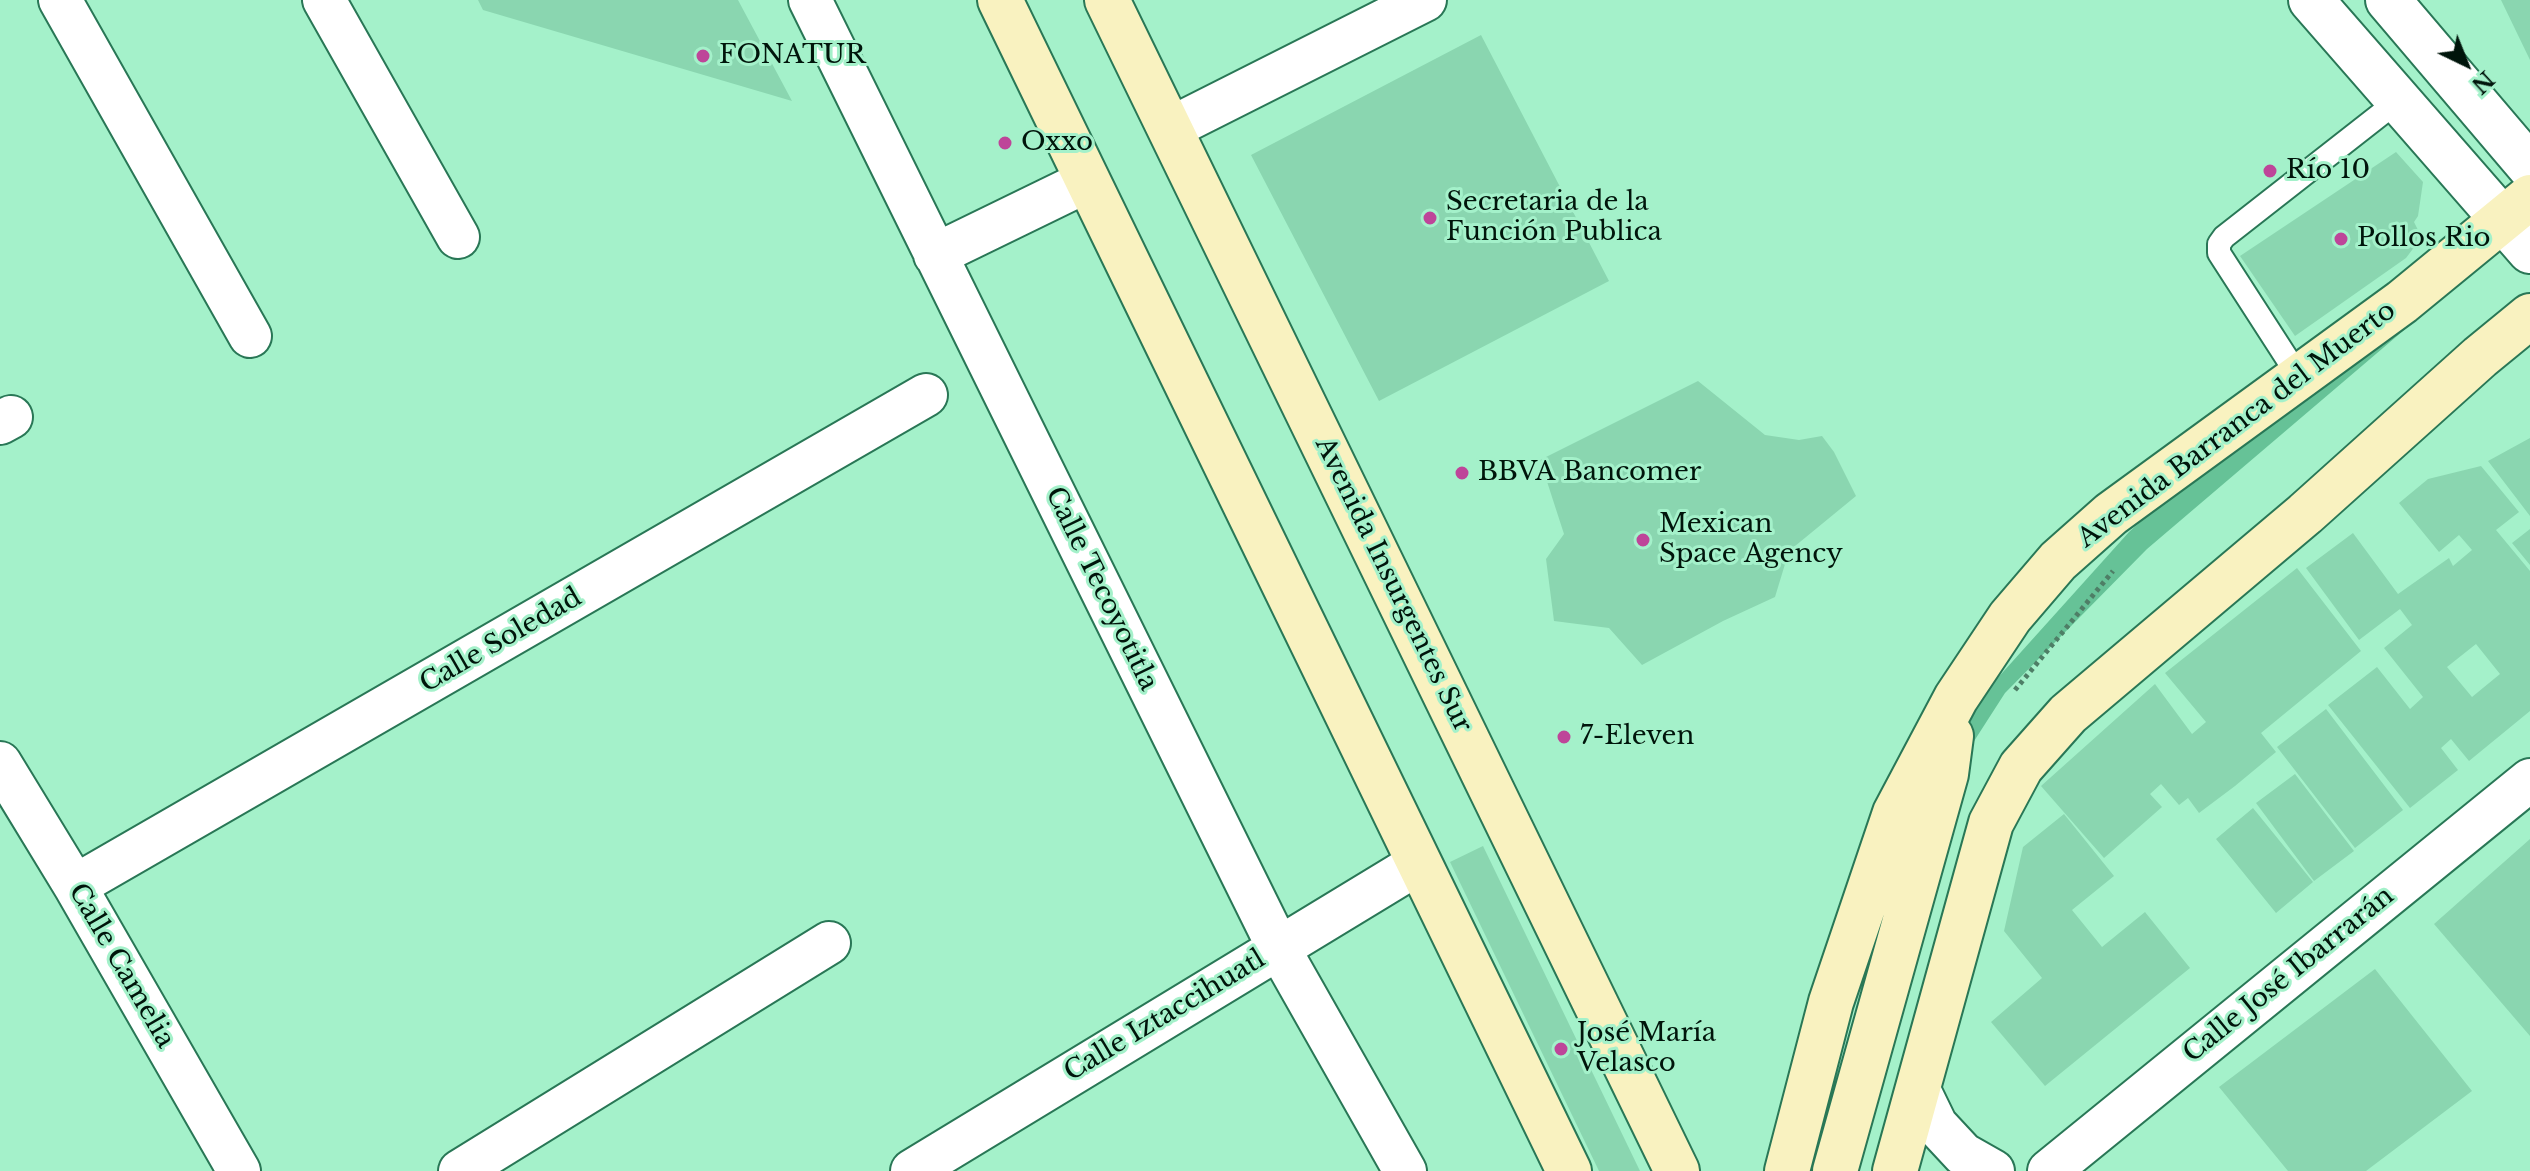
<!DOCTYPE html>
<html>
<head>
<meta charset="utf-8">
<style>
	body { margin:0 }
	#map { position:relative; width:2530px; height:1171px; overflow:hidden; background:#a4f1ca; font-family:"Libre Baskerville",serif }
	canvas { display:block }
	.north { position:absolute; left:2426px; top:24px; width:80px; height:80px; -webkit-text-stroke:6px #a4f1ca; paint-order:stroke; rotate:137deg; font-size:22px; font-weight:700; line-height:32px; text-align:center; color:#00150b }
	.north::after { content:''; display:block; margin:auto; width:28px; height:36px; background:#00150b; clip-path:polygon(50% 0,100% 100%,50% 72%,0 100%) }
</style>
</head>
<body>
<div id="map">
<canvas width="2530" height="1171"></canvas>
<div class="north">N</div>
</div>
<script>
const ctx = document.querySelector('canvas').getContext('2d');
ctx.lineJoin = 'round';
function fillPath(path, color) { ctx.fillStyle = color; ctx.fill(path, 'evenodd'); }
const toPath = rows => new Path2D(rows.map(r => 'M' + r).join(''));
function trace(path, color, width, dash) { ctx.strokeStyle = color; ctx.lineWidth = width; ctx.lineCap = dash ? 'butt' : 'round'; ctx.setLineDash(dash || []); ctx.stroke(path); }
function write(font, color, halo, rows, align = 'center') {
  ctx.font = font + ' "Libre Baskerville",serif'; ctx.lineWidth = 6; ctx.setLineDash([]); ctx.textBaseline = 'middle'; ctx.strokeStyle = halo; ctx.fillStyle = color; for (const [text, x, y, turn = 0] of rows) {
    ctx.save(); ctx.translate(x, y); ctx.rotate((+turn || 0) * Math.PI / 180); ctx.textAlign = isNaN(turn) ? turn : align; if (halo) ctx.strokeText(text, 0, 0); ctx.fillText(text, 0, 0); ctx.restore();
  }
}
const green = toPath([
	[2491,256,2147,549,2005,693,1940,794,1940,742,2129,532,2299,377]
]);
const building = toPath([
	[478,0,738,0,792,101,483,10],
	[2501,0,2530,0,2530,60],
	[1481,35,1609,281,1379,401,1251,155],
	[2396,152,2423,182,2418,216,2414,222,2419,232,2415,246,2406,258,2295,336,2240,256],
	[1698,381,1765,435,1799,440,1822,436,1834,452,1856,496,1789,551,1775,597,1723,621,1642,665,1609,628,1554,621,1546,559,1564,534,1540,460],
	[2530,438,2530,516,2488,461],
	[2481,466,2519,512,2496,530,2530,571,2530,711,2469,761,2451,739,2441,748,2458,770,2410,808,2328,705,2377,667,2410,709,2423,697,2384,648,2412,625,2400,609,2359,640,2306,568,2353,533,2398,594,2449,558,2453,566,2472,550,2459,535,2439,552,2399,503,2428,479],
	[2476,644,2500,674,2472,697,2447,667],
	[2530,529,2530,565,2512,543],
	[2297,568,2361,651,2261,733,2276,752,2235,786,2199,813,2188,798,2179,805,2161,784,2150,794,2162,807,2104,858,2041,786,2155,684,2192,734,2206,722,2165,673],
	[2326,709,2403,810,2355,848,2277,747],
	[2295,774,2354,851,2314,881,2256,803],
	[2253,808,2313,882,2276,913,2216,839],
	[2064,814,2114,876,2072,910,2102,947,2145,912,2190,968,2045,1086,1991,1022,2042,978,2004,931,2023,847],
	[2530,839,2530,1036,2434,924],
	[1483,846,1640,1171,1599,1171,1450,862],
	[2375,969,2472,1091,2366,1171,2288,1171,2219,1087]
]);
const path = toPath([
	[2015,690,2113,571]
]);
const service = toPath([
	[2299,377,2219,253,2219,244,2224,237,2399,100]
]);
const minor = toPath([
	[60,0,250,336],
	[324,0,458,237],
	[810,0,1278,947,1405,1171],
	[1171,128,1425,0],
	[935,255,1087,181],
	[0,423,11,417],
	[0,763,75,886,239,1171],
	[75,886,926,395],
	[1919,1090,1936,1125,1963,1154,1993,1171],
	[460,1171,829,943],
	[912,1171,1419,863],
	[2049,1171,2530,780]
]);
const tertiary = toPath([
	[2311,0,2530,251],
	[2388,0,2530,167]
]);
const secondary = toPath([
	[1000,0,1569,1171],
	[1107,0,1677,1171],
	[1787,1171,1831,1002,1895,813,1956,698,2010,617,2058,561,2111,514,2402,302,2530,197],
	[1835,1171,1946,774,1951,736],
	[1895,1171,1991,823,2021,767,2068,714,2305,514,2480,357,2530,316]
]);
const markers = [
	[703,56,8,"#be4599"],
	[1005,143,8,"#be4599"],
	[2270,171,8,"#be4599"],
	[1430,218,8,"#be4599"],
	[2341,239,8,"#be4599"],
	[1462,473,8,"#be4599"],
	[1643,540,8,"#be4599"],
	[1564,737,8,"#be4599"],
	[1561,1049,8,"#be4599"]
];
const poiNames = [
	["FONATUR",719,56],
	["Oxxo",1021,143],
	["Río 10",2286,171],
	["Secretaria de la",1446,203],
	["Función Publica",1446,233],
	["Pollos Rio",2357,239],
	["BBVA Bancomer",1478,473],
	["Mexican",1659,525],
	["Space Agency",1659,555],
	["7-Eleven",1580,737],
	["José María",1577,1034],
	["Velasco",1577,1064]
];
const streetNames = [
	["Avenida Barranca del Muerto",2237,425,-37],
	["Avenida Insurgentes Sur",1393,585,64],
	["Calle Tecoyotitla",1101,589,64],
	["Calle Soledad",501,641,-30],
	["Calle Camelia",121,966,60],
	["Calle José Ibarrarán",2289,975,-39],
	["Calle Iztaccihuatl",1165,1016,-31]
];
fillPath(green, '#66c297');
fillPath(building, '#8ad6b0');
trace(service, '#297756', 26);
trace(minor, '#297756', 46);
trace(tertiary, '#297756', 48);
trace(secondary, '#297756', 48);
trace(path, '#4e7e66', 5, [4, 4]);
trace(service, '#fff', 22);
trace(minor, '#fff', 42);
trace(tertiary, '#fff', 44);
trace(secondary, '#f9f2c0', 44);
for (const [x, y, r, color] of markers) { const dot = new Path2D(); dot.arc(x, y, r, 0, 2 * Math.PI); ctx.fillStyle = color; ctx.fill(dot); trace(dot, '#a4f1ca', 3); }
write('26px', '#00150b', '#a4f1ca', poiNames, 'left');
write('26px', '#00150b', '#a4f1ca', streetNames);
</script>
</body>
</html>
